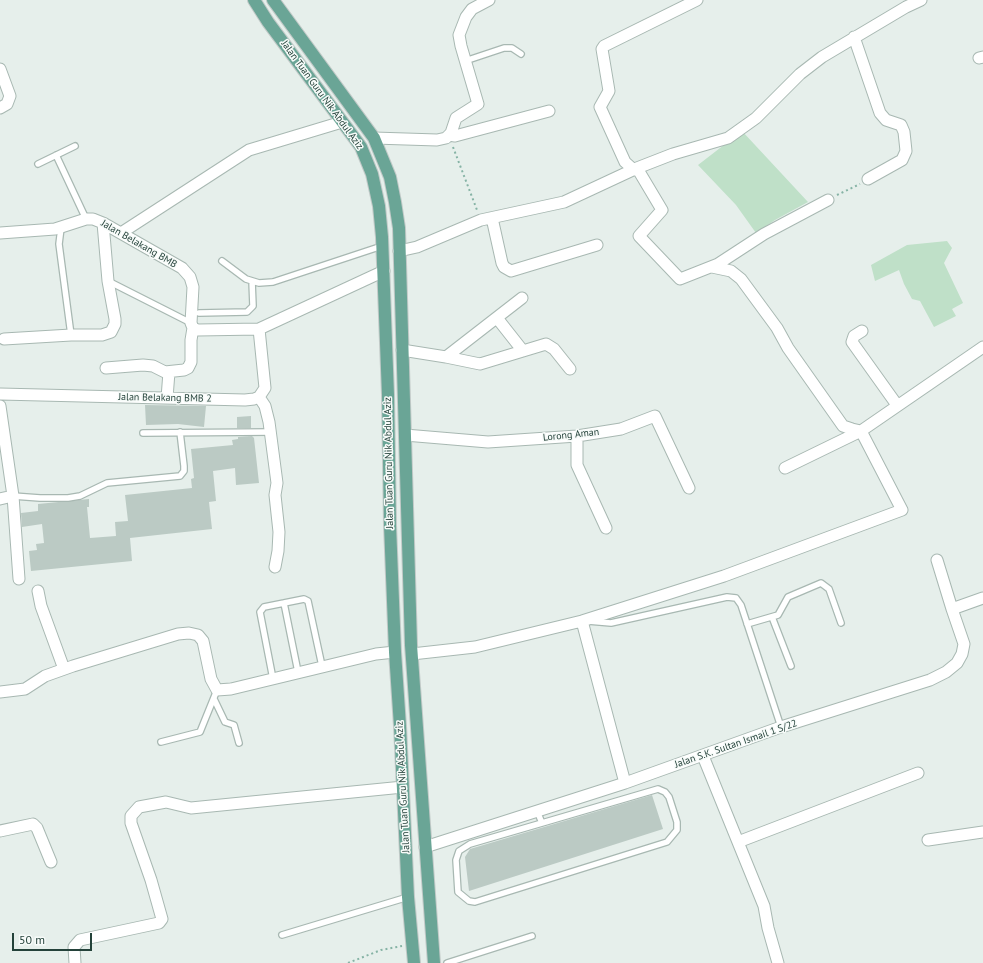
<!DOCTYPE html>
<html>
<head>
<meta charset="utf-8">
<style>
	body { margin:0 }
	#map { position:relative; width:983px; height:963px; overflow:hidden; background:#e6efeb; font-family:"PT Sans",sans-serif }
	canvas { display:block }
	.scale { position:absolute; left:12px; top:933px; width:80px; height:18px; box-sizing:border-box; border:2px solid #24423a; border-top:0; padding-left:5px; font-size:12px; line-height:14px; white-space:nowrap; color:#24423a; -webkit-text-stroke:3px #f7fbf9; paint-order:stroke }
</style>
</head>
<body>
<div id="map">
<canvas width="983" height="963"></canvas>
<div class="scale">50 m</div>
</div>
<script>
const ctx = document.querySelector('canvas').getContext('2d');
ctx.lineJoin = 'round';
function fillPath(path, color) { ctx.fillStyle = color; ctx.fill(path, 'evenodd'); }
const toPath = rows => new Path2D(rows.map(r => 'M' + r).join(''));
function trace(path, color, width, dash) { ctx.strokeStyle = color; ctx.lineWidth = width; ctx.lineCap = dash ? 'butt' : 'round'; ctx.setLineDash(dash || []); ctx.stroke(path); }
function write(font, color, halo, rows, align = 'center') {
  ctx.font = font + ' "PT Sans",sans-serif'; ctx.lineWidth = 3; ctx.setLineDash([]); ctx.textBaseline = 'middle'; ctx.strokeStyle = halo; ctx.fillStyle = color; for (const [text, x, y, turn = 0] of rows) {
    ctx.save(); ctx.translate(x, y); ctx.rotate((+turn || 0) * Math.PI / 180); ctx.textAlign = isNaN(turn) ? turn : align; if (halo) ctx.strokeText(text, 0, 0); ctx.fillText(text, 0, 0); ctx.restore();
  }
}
const green = toPath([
	[742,131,808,202,775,220,756,233,736,205,698,165],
	[947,241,952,248,944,263,963,303,952,309,956,316,934,327,920,301,912,299,904,284,899,270,875,281,871,265,907,245]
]);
const building = toPath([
	[145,405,206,406,204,427,178,424,146,425],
	[251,416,251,428,237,428,237,417],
	[252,436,254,438,259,483,236,485,235,468,213,471,216,501,209,502,212,529,130,538,132,561,31,571,29,551,37,550,36,544,44,543,42,524,22,527,21,513,38,511,38,504,89,499,89,507,87,507,90,538,116,536,115,522,128,521,125,495,192,488,191,479,194,478,191,449,233,445,232,440,238,439,238,437],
	[652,795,663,829,469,891,465,857,470,849]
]);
const path = toPath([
	[453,147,477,210],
	[837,195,860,184],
	[348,963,381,950,402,946]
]);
const lane = toPath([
	[465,61,504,48,512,48,521,54],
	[56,155,86,219],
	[38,164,75,146],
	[61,228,59,244,71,335],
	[222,261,246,279,259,283,273,282,382,246],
	[108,281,191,323],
	[199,313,247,312,253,306,252,281],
	[143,433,271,432],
	[13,496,40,498,68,498,80,496,107,483,180,476,184,471,184,466,180,432],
	[284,603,298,672],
	[772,617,791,666],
	[588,621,611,623,727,597,736,598,741,605,781,727],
	[747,624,778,615,788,597,821,583,829,589,841,623],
	[273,679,260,612,264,607,304,599,308,601,322,666],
	[214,699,225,722,234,725,239,743],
	[161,742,200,732,217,690],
	[537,811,542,823,470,844,459,851,456,860,458,892,469,901,475,902,667,842,677,830,677,822,669,797,665,792,658,789,542,823],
	[282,935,408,897],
	[447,963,532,936]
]);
const street = toPath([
	[854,37,880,113,886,120,901,125,904,132,906,151,902,160,868,179],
	[979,58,983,57],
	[0,69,10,96,7,104,0,108],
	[449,135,455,136,549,111],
	[374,138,437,140,446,138,451,133,456,118,478,104,461,46,459,35,466,17,472,9,489,0],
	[637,168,662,210,639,236,680,279,718,264,764,234,828,200],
	[634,170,625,162,600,107,609,91,602,49,604,46,697,0],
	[492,218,502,263,504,267,511,271,597,245],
	[0,233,55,229,86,219,93,219,103,223,182,268,190,277,193,287,191,323,193,328,198,330,259,329,384,271],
	[121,233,249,150,342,122],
	[399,251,417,247,481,220,564,202,637,168,673,154,728,138,756,118,800,74,822,57,906,7,921,0],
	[712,267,731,271,741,279,777,328,788,348,843,426,852,429,861,431,983,347],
	[497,318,523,351],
	[862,331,854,336,852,342,897,405],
	[4,339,71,335,102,335,111,332,115,324,115,319,108,281,103,223],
	[402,350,446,357,522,298],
	[446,357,480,364,546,344,554,349,570,369],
	[106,368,143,365,153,366,165,372,184,370,188,368,191,362,191,340,193,328],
	[0,394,245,400,254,399,259,397,265,388,259,329],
	[259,397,265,406,269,422,277,483,275,495,279,532,278,551,275,567],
	[167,398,169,372],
	[0,406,13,496,0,499],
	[405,435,488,442,577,436,621,429,655,416,689,488],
	[577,436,577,465,606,528],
	[13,496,19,579],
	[937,560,952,609],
	[38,591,41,606,64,669],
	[582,621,625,783],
	[412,654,475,647,582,621,724,576,902,510,861,431,785,468],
	[0,692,25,689,45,676,73,666,178,634,189,633,198,635,203,641,211,679,217,690,231,689,376,654,395,652],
	[703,756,764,906,768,928,778,963],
	[0,831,33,824,37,828,51,862],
	[928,840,983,832],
	[738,842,918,773],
	[425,847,625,783,781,727,930,680,946,672,957,663,962,654,964,644,952,609,983,598],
	[75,963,74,947,80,940,159,923,162,919,151,880,131,823,131,816,139,807,166,802,191,808,403,787]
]);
const primary = toPath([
	[254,0,268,22,361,147,372,174,379,206,382,237,388,395,390,525,395,652,400,726,408,897,414,963],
	[273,0,374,138,390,177,395,202,399,228,411,645,434,963]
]);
const streetNames = [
	["Jalan Tuan Guru Nik Abdul Aziz",322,95,54],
	["Jalan Belakang BMB",139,244,30],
	["Jalan Belakang BMB 2",165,398,1],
	["Lorong Aman",571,435,-6],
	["Jalan Tuan Guru Nik Abdul Aziz",389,463,-91],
	["Jalan S.K. Sultan Ismail 1 S/22",736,744,-19],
	["Jalan Tuan Guru Nik Abdul Aziz",403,787,-93]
];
fillPath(green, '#bfe0c8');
fillPath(building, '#bbcac4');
trace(lane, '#a8b8b2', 8);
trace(street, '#a8b8b2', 13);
trace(primary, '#c2cac8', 14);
trace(path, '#86b3a5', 2, [2, 3]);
trace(lane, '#fff', 5.5);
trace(street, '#fff', 11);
trace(primary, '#6aa596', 12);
write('10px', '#24423a', '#f7fbf9', streetNames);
</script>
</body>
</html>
